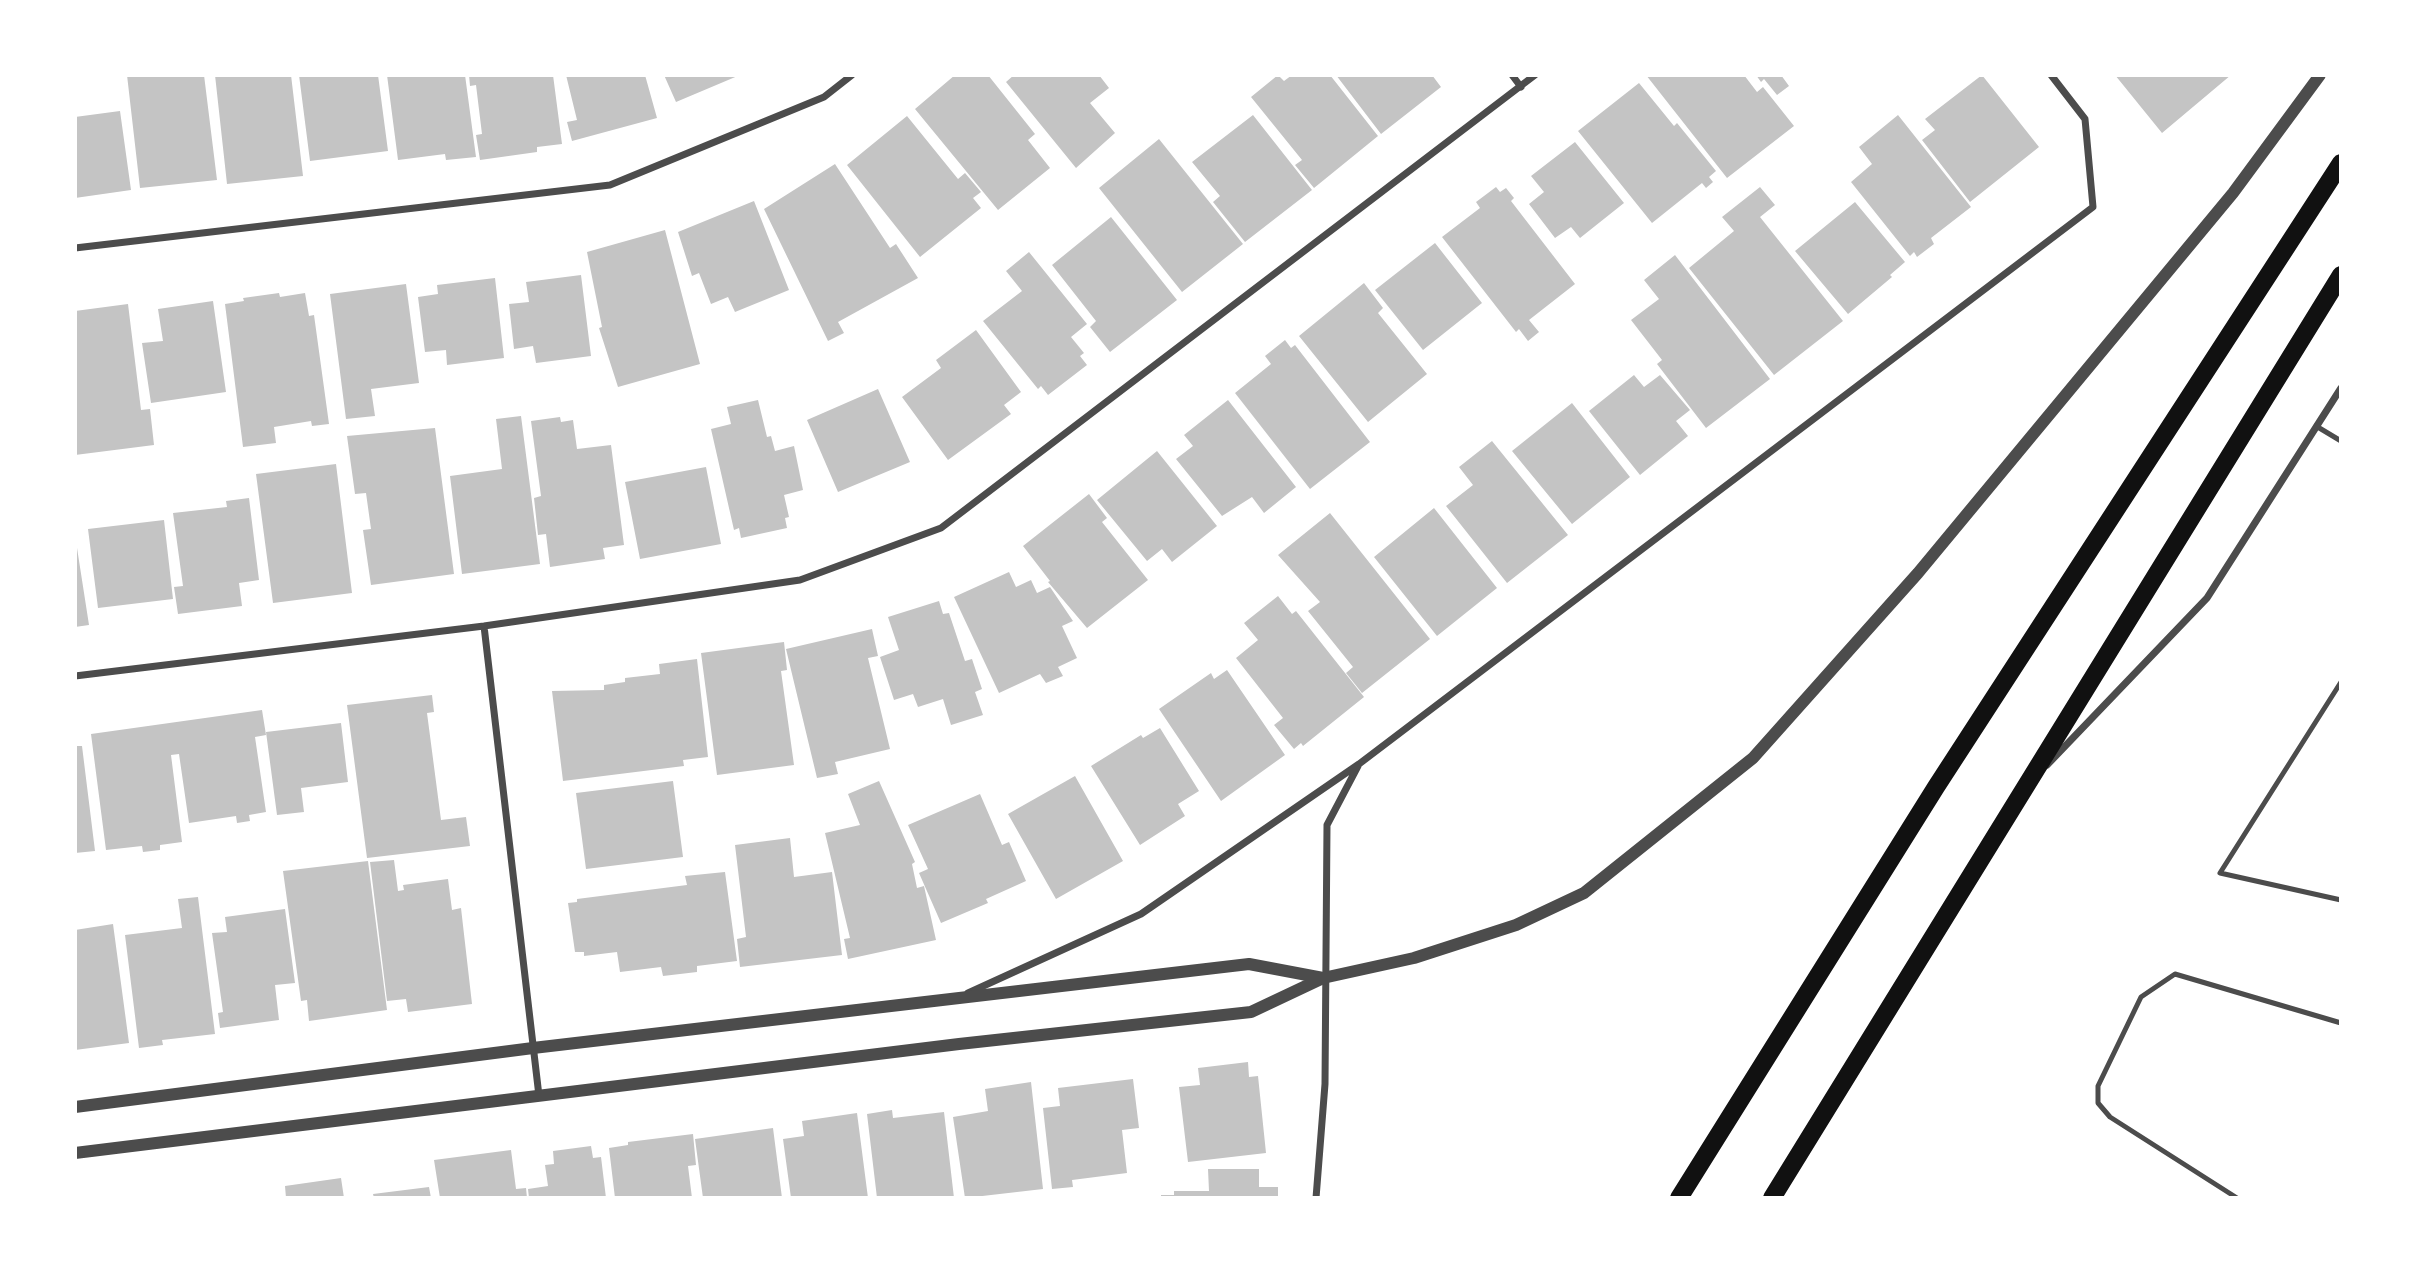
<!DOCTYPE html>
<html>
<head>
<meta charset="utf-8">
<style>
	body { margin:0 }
	#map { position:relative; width:2416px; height:1273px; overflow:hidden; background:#fff; font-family:"Titillium Web",sans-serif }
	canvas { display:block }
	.frame { position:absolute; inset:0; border:77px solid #fff; pointer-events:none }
</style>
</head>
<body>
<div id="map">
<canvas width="2416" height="1273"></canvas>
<div class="frame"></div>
</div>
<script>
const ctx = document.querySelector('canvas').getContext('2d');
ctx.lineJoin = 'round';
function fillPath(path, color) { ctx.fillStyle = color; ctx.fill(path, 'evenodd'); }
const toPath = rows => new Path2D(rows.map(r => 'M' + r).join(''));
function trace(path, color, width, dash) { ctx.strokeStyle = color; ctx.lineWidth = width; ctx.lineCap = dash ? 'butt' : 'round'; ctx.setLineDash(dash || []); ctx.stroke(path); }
const building = toPath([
	[127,75,204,75,217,180,140,188],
	[215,75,291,75,303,176,227,184],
	[299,75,378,75,388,151,310,161],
	[387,75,465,75,476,157,446,160,445,154,398,160],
	[469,75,553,75,562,144,537,147,537,152,480,160,476,135,482,134,476,85,470,86],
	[566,75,645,75,657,118,572,141,567,122,577,120],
	[664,75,740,75,676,102],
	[955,75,988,75,1035,134,1028,140,1050,168,998,210,915,109],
	[1014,75,1099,75,1109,88,1090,103,1115,133,1076,168,1006,82],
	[1278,75,1284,81,1292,75,1330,75,1378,136,1314,188,1295,165,1302,160,1251,97],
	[1336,75,1432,75,1441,87,1381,134],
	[1646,75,1744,75,1757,92,1763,87,1794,126,1727,178],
	[1756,75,1781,75,1789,86,1777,95,1764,79,1761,82],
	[1982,75,2039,147,1970,202,1922,140,1935,130,1925,119],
	[2115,75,2231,75,2162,133],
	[1639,83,1674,126,1677,123,1716,171,1709,177,1713,182,1706,188,1702,183,1652,223,1578,131],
	[120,111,131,190,75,198,75,117],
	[1253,115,1312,190,1245,242,1213,202,1220,196,1192,162],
	[1898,115,1971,207,1931,238,1934,244,1917,257,1914,252,1910,256,1851,182,1872,164,1859,147],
	[907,116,958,179,965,173,981,192,973,198,981,208,920,257,847,165],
	[1159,139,1243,244,1182,292,1099,188],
	[1575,142,1624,203,1580,238,1571,227,1555,238,1529,204,1544,192,1531,176],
	[835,164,890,248,896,244,918,278,838,322,844,333,828,341,764,209],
	[1496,187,1500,192,1506,188,1514,198,1511,201,1575,284,1529,320,1539,332,1528,341,1519,329,1516,332,1442,237,1480,208,1476,202],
	[1760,187,1775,205,1760,217,1843,321,1774,375,1689,268,1734,231,1722,217],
	[754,201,789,290,735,312,728,297,711,304,699,273,692,276,678,232],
	[1855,202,1905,262,1890,275,1892,277,1848,314,1795,251],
	[1111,217,1177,300,1110,352,1090,327,1096,321,1052,265],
	[665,230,700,364,618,387,599,328,602,327,587,252],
	[1435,243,1482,303,1423,350,1375,290],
	[1029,252,1087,324,1071,337,1084,353,1080,356,1087,365,1048,395,1041,386,1038,389,983,321,1022,291,1006,271],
	[1675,255,1770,379,1706,428,1657,364,1662,360,1631,320,1659,299,1644,280],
	[581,275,591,356,536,363,533,346,514,349,509,304,529,302,526,282],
	[495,278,504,358,447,365,446,350,425,352,418,297,438,294,437,285],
	[1364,283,1383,308,1378,313,1427,374,1368,422,1299,336],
	[406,284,419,383,371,389,375,416,346,419,330,294],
	[279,293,280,297,305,293,309,316,314,315,329,424,312,426,311,421,274,427,276,443,243,447,225,304,244,301,243,298],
	[213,301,226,392,151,403,142,343,163,341,158,309],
	[128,304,141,410,150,409,154,445,75,455,75,311],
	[976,330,1021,392,1004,405,1011,414,948,460,902,397,941,368,936,360],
	[1285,340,1291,348,1295,345,1370,442,1310,489,1235,393,1271,364,1265,356],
	[1634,375,1644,387,1660,375,1690,410,1676,421,1688,436,1640,475,1589,411],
	[878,389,910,462,838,492,807,420],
	[758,400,767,437,771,436,775,451,794,446,803,490,784,495,789,517,785,518,787,528,741,538,739,528,734,530,711,429,731,424,727,407],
	[1228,400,1296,487,1264,513,1252,497,1222,516,1176,459,1193,446,1184,435],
	[1572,403,1630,477,1572,524,1512,451],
	[521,416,540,564,462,574,450,476,502,469,496,419],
	[560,417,561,422,573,420,577,449,611,445,624,545,603,548,605,559,550,567,546,534,538,535,534,498,541,496,531,421],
	[435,428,454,574,371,585,363,530,371,529,366,493,355,494,347,436],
	[1492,441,1568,535,1507,583,1446,506,1473,485,1459,467],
	[1157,451,1217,526,1172,562,1162,549,1147,561,1097,500],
	[336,464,352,593,273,603,256,474],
	[706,467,721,544,640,559,625,482],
	[1089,494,1107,518,1102,522,1148,580,1087,628,1048,582,1050,581,1023,546],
	[249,498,259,580,239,583,242,606,178,614,174,587,183,586,173,513,227,507,226,501],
	[1434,508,1497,588,1437,636,1374,557],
	[1330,513,1430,639,1362,693,1346,673,1353,667,1308,611,1320,602,1278,555],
	[164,520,173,599,98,608,88,529],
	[75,535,89,625,75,627],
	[1009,572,1016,587,1031,580,1037,593,1050,587,1073,621,1062,626,1077,658,1058,667,1063,676,1046,683,1040,674,999,693,954,597],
	[1278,596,1292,614,1296,611,1364,697,1303,746,1301,743,1294,749,1274,725,1283,718,1236,658,1258,640,1244,623],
	[939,601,943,614,949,613,965,661,972,659,982,689,975,692,983,715,951,725,943,699,918,707,913,694,894,700,880,657,899,650,888,617],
	[872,629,878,656,868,658,890,749,835,762,838,774,817,778,786,649],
	[784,642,787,670,781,671,794,765,717,775,701,653],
	[697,659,708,757,683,760,684,766,563,781,552,691,604,690,604,685,625,682,625,678,660,674,659,664],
	[1227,670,1285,755,1221,801,1159,709,1211,673,1214,679],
	[432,695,434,712,427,713,441,820,466,817,470,846,367,858,347,705],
	[262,710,266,735,255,737,266,812,249,815,250,821,237,823,236,816,189,823,179,754,171,755,182,842,160,845,160,850,143,852,142,846,106,850,91,734],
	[341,723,348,782,301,788,304,812,277,815,266,732],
	[1160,728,1199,791,1178,804,1185,816,1140,845,1091,766,1141,735,1143,738],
	[75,746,82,746,95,851,75,853],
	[1075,776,1123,861,1056,899,1008,814],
	[673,781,683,857,586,869,576,793],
	[879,781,915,862,912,864,917,888,924,886,936,940,848,959,844,939,850,938,825,833,860,825,848,794],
	[980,794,1002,845,1009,842,1026,881,986,899,988,903,941,923,919,873,928,869,908,825],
	[790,838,794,877,832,872,842,955,740,967,737,939,746,937,735,845],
	[394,860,398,891,404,890,403,885,448,879,452,910,461,908,472,1004,408,1012,406,999,387,1001,370,862],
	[368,861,387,1010,309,1021,307,1000,301,1001,283,871],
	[725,872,737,961,697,966,697,972,663,976,661,967,620,972,617,952,584,956,584,952,575,952,568,903,577,902,577,899,687,885,685,876],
	[198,897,215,1034,162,1040,163,1045,139,1048,125,935,182,928,178,899],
	[285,909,295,983,275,985,279,1020,220,1028,218,1013,223,1012,212,933,227,932,225,917],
	[113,924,129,1043,75,1050,75,930],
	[1248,1062,1249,1077,1258,1076,1266,1153,1188,1162,1179,1087,1200,1085,1198,1068],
	[1133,1079,1139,1128,1122,1130,1127,1173,1072,1180,1073,1187,1052,1189,1043,1108,1060,1106,1058,1088],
	[1031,1082,1043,1189,965,1198,953,1117,988,1111,985,1089],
	[892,1110,893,1118,944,1112,954,1198,877,1198,867,1114],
	[857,1113,868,1198,791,1198,783,1139,804,1136,802,1121],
	[773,1128,782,1198,703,1198,695,1139],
	[693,1134,696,1165,688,1166,692,1198,615,1198,609,1148,628,1145,628,1142],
	[591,1146,593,1158,601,1157,606,1198,529,1198,528,1189,548,1186,545,1165,554,1164,553,1151],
	[511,1150,516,1189,526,1188,527,1198,440,1198,434,1160],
	[1208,1169,1259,1169,1259,1187,1278,1187,1278,1198,1161,1198,1161,1195,1174,1195,1174,1191,1209,1191],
	[341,1178,344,1198,286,1198,285,1186],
	[429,1187,431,1198,374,1198,373,1194]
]);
const service = toPath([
	[2316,426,2341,441],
	[2341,682,2220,873,2341,900],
	[2237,1198,2110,1117,2098,1103,2098,1086,2141,997,2175,974,2341,1023]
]);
const minor = toPath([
	[1512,75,1521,87],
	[75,248,610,185,824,97,852,75],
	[484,626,539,1096],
	[75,676,484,626,800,580,941,528,1535,75],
	[2047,765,2207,598,2341,388],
	[968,993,1141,914,1359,764,2093,207,2085,119,2051,75],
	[1316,1198,1325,1084,1327,825,1358,766]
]);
const tertiary = toPath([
	[75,1107,533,1048,1249,964,1323,978],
	[75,1153,959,1044,1251,1012,1323,978,1414,958,1516,925,1584,893,1753,758,1918,573,2233,193,2320,75]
]);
const primary = toPath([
	[1679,1198,1936,787,2341,163],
	[1772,1198,2341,275]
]);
fillPath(building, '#c4c4c4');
trace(service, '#4c4c4c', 5);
trace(minor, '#4c4c4c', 7);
trace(tertiary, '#4c4c4c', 12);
trace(primary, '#111', 18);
</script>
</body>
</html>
